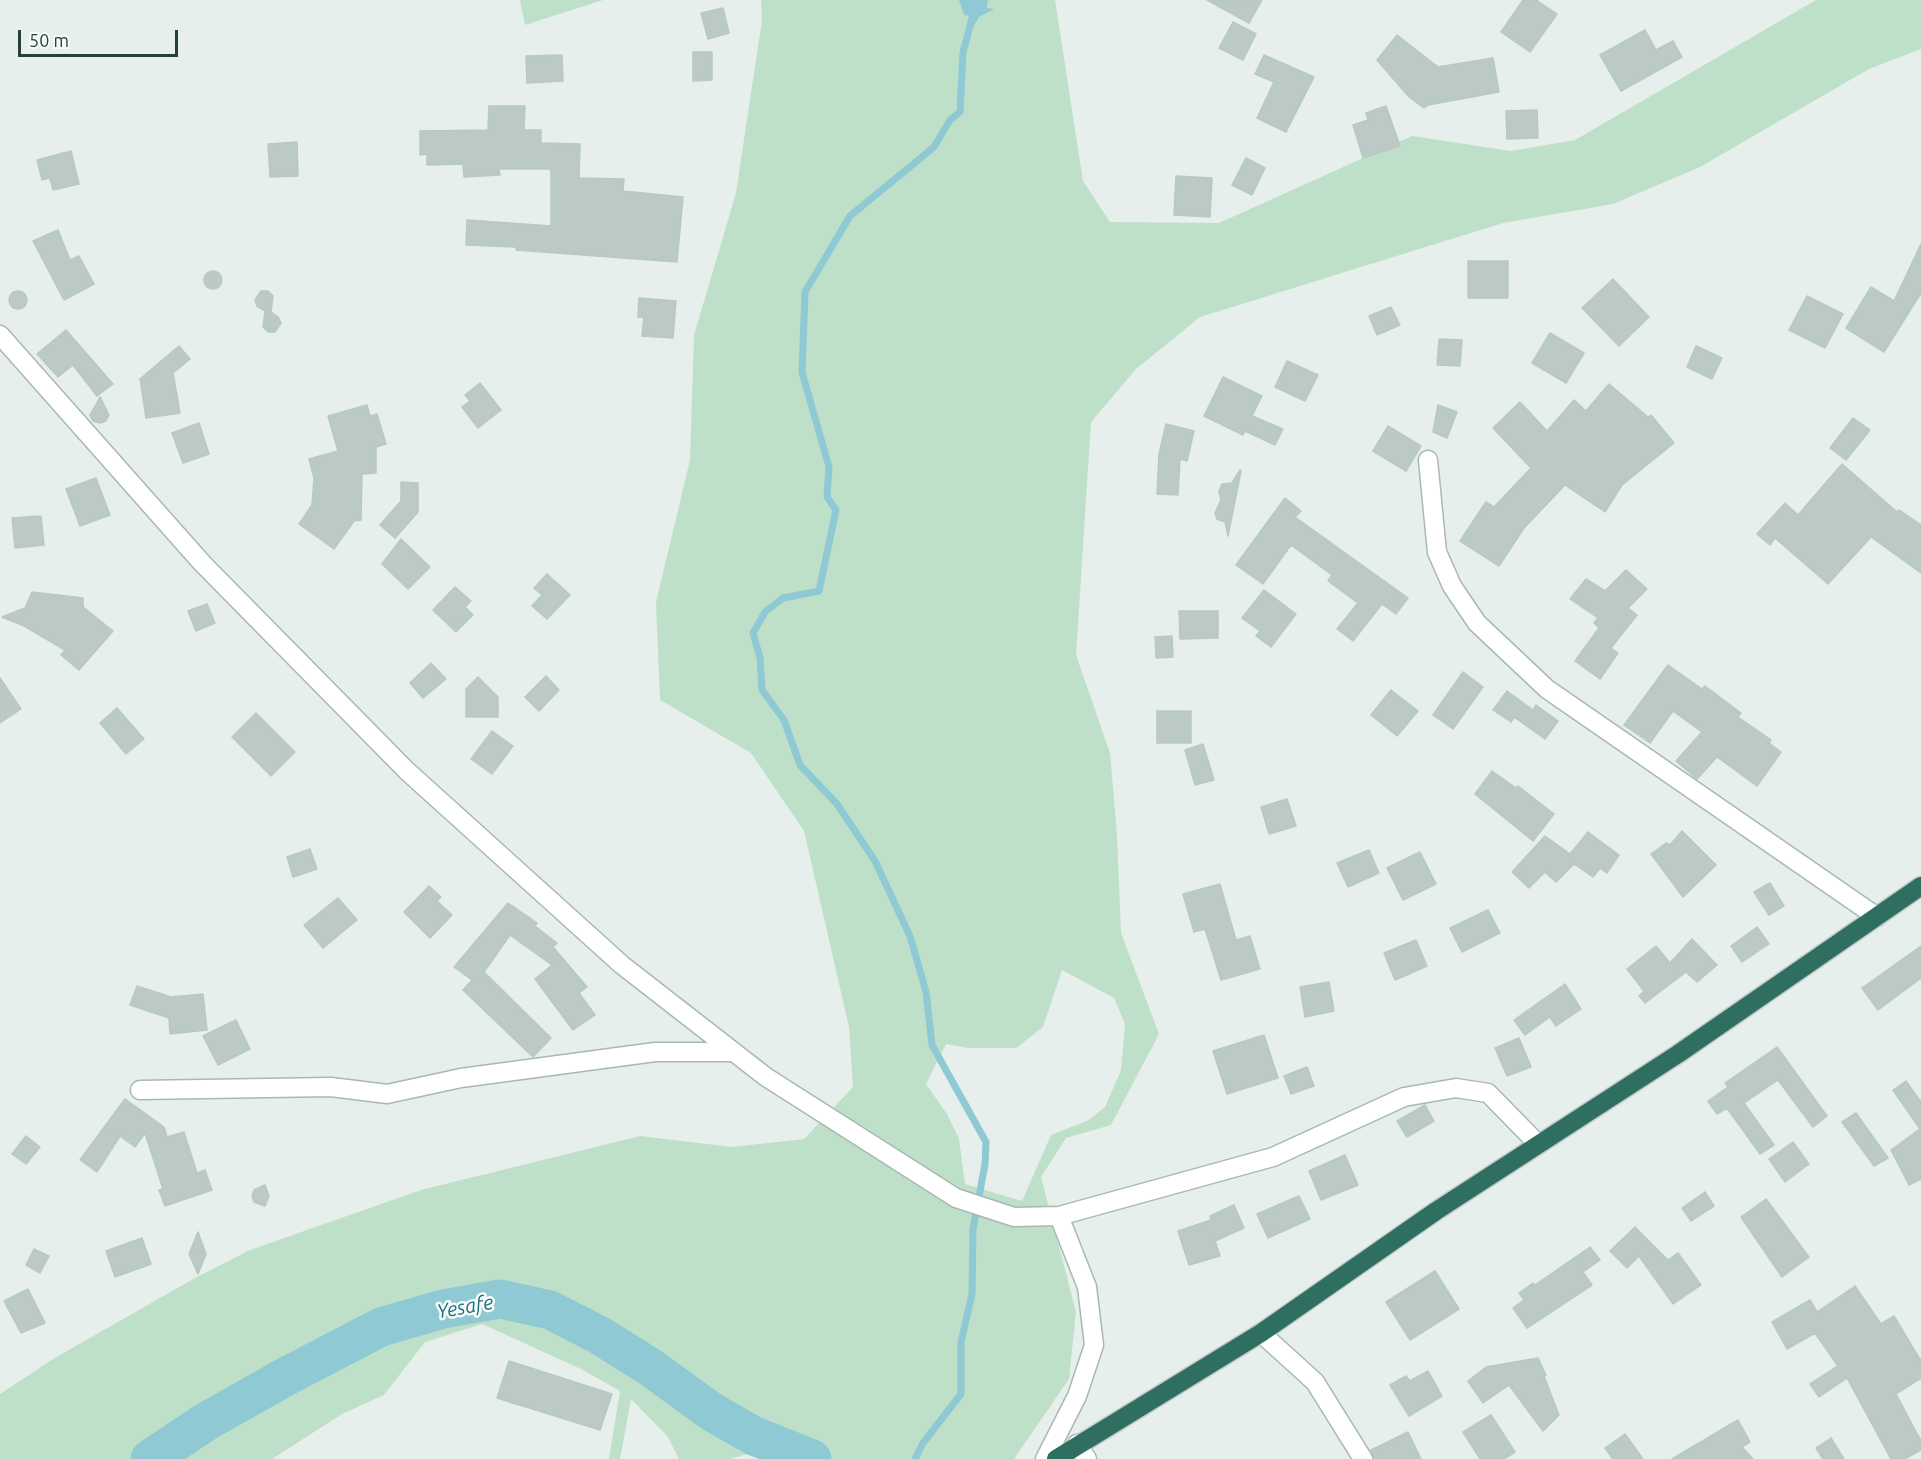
<!DOCTYPE html>
<html>
<head>
<meta charset="utf-8">
<style>
	body { margin:0 }
	#map { position:relative; width:1921px; height:1459px; overflow:hidden; background:#e6efeb; font-family:Ubuntu,sans-serif }
	canvas { display:block }
	.scale { position:absolute; left:18px; top:30px; width:160px; height:27px; box-sizing:border-box; border:3px solid #24423a; border-top:0; padding-left:8px; font-size:18px; line-height:21px; white-space:nowrap; color:#24423a; -webkit-text-stroke:4px #f7fbf9; paint-order:stroke }
</style>
</head>
<body>
<div id="map">
<canvas width="1921" height="1459"></canvas>
<div class="scale">50 m</div>
</div>
<script>
const ctx = document.querySelector('canvas').getContext('2d');
ctx.lineJoin = 'round';
function fillPath(path, color) { ctx.fillStyle = color; ctx.fill(path, 'evenodd'); }
const toPath = rows => new Path2D(rows.map(r => 'M' + r).join(''));
function trace(path, color, width, dash) { ctx.strokeStyle = color; ctx.lineWidth = width; ctx.lineCap = dash ? 'butt' : 'round'; ctx.setLineDash(dash || []); ctx.stroke(path); }
function write(font, color, halo, rows, align = 'center') {
  ctx.font = font + ' Ubuntu,sans-serif'; ctx.lineWidth = 5; ctx.setLineDash([]); ctx.textBaseline = 'middle'; ctx.strokeStyle = halo; ctx.fillStyle = color; for (const [text, x, y, turn = 0] of rows) {
    ctx.save(); ctx.translate(x, y); ctx.rotate((+turn || 0) * Math.PI / 180); ctx.textAlign = isNaN(turn) ? turn : align; if (halo) ctx.strokeText(text, 0, 0); ctx.fillText(text, 0, 0); ctx.restore();
  }
}
const green = toPath([
	[520,0,603,0,525,25],
	[761,0,1055,0,1083,181,1110,222,1219,223,1412,136,1511,151,1575,140,1816,0,1921,0,1921,49,1869,69,1700,167,1613,204,1503,223,1200,317,1136,369,1091,422,1076,655,1110,753,1117,835,1121,933,1159,1034,1111,1125,1066,1138,1041,1177,1076,1312,1069,1379,1014,1459,812,1459,754,1436,750,1453,731,1459,679,1459,668,1437,631,1399,620,1459,609,1459,620,1391,581,1369,482,1324,425,1342,384,1395,342,1414,272,1459,0,1459,0,1394,53,1359,195,1278,250,1250,421,1190,640,1136,732,1147,804,1139,853,1087,849,1027,804,831,751,753,660,700,656,602,690,460,694,335,736,193,762,20],
	[1062,970,1114,998,1125,1024,1121,1070,1105,1107,1089,1120,1051,1135,1022,1201,965,1184,959,1139,947,1114,926,1084,946,1044,968,1048,1016,1048,1043,1027]
]);
const water = toPath([
	[959,0,988,0,987,8,994,9,979,17,973,28,966,26,969,16,964,15]
]);
const stream = toPath([
	[915,1459,923,1443,961,1394,961,1342,972,1294,973,1229,985,1164,986,1142,932,1045,926,992,910,936,875,861,837,804,800,765,784,720,762,690,760,658,753,633,765,612,783,598,819,591,836,510,827,497,829,467,802,372,805,292,850,216,934,147,950,120,960,112,963,52,972,19]
]);
const river = toPath([
	[150,1459,207,1421,287,1376,381,1327,443,1309,500,1299,550,1310,599,1335,650,1367,712,1412,754,1436,812,1459]
]);
const building = toPath([
	[1207,0,1262,0,1249,23,1207,0],
	[1523,0,1536,0,1557,14,1530,52,1501,32,1523,0],
	[723,8,729,33,708,39,701,13,723,8],
	[1233,22,1256,34,1243,60,1219,48,1233,22],
	[1645,30,1656,50,1673,41,1682,57,1621,91,1600,55,1645,30],
	[1397,35,1438,67,1493,58,1499,92,1428,105,1424,108,1409,97,1377,60,1397,35],
	[693,52,712,52,712,80,693,81,693,52],
	[562,55,563,81,527,83,526,56,562,55],
	[1264,55,1314,77,1286,132,1257,118,1274,82,1255,74,1264,55],
	[489,106,525,106,524,130,541,130,541,143,580,144,579,178,624,179,623,191,683,197,677,262,516,250,516,247,466,245,467,220,551,226,551,169,499,169,500,175,464,177,463,164,427,165,427,154,420,155,420,131,488,130,489,106],
	[1386,106,1400,146,1363,158,1353,125,1368,120,1366,113,1386,106],
	[1537,110,1538,138,1507,139,1506,111,1537,110],
	[297,142,298,176,270,177,268,144,297,142],
	[71,151,79,184,53,190,50,178,42,180,37,160,71,151],
	[1246,158,1265,168,1252,195,1232,185,1246,158],
	[1176,176,1212,178,1210,217,1174,215,1176,176],
	[58,230,70,260,79,256,94,284,64,300,33,241,58,230],
	[1921,244,1921,293,1884,352,1846,328,1871,287,1894,301,1921,244],
	[1468,261,1508,261,1508,298,1468,298,1468,261],
	'204 280a9 9 0 1 1 18 0a9 9 0 1 1-18 0Z',
	[1613,279,1649,317,1619,346,1582,308,1613,279],
	'9 300a9 9 0 1 1 18 0a9 9 0 1 1-18 0Z',
	[261,291,268,291,273,296,271,312,278,317,281,323,275,332,268,332,263,327,265,311,257,306,255,300,261,291],
	[1807,296,1843,314,1825,348,1789,330,1807,296],
	[639,298,676,301,673,338,642,336,644,317,638,317,639,298],
	[1391,307,1400,325,1377,335,1369,316,1391,307],
	[66,330,113,384,97,396,73,365,58,377,37,354,66,330],
	[1550,333,1584,353,1566,383,1532,363,1550,333],
	[1439,339,1462,340,1460,366,1437,365,1439,339],
	[179,346,190,359,173,373,180,413,146,418,140,379,179,346],
	[1696,346,1722,358,1712,379,1687,367,1696,346],
	[1287,361,1318,375,1305,401,1275,387,1287,361],
	[1223,377,1262,396,1252,416,1283,429,1275,445,1245,431,1243,435,1204,416,1223,377],
	[480,383,501,410,478,428,462,407,470,401,465,395,480,383],
	[1609,384,1648,417,1651,415,1674,443,1622,485,1605,512,1565,485,1524,528,1499,566,1460,541,1486,502,1494,507,1531,468,1493,428,1520,402,1547,431,1574,400,1586,411,1609,384],
	[100,397,109,415,106,421,100,423,93,421,90,415,100,397],
	[367,405,370,416,377,414,386,444,376,447,376,473,362,474,361,520,354,521,334,549,299,524,312,505,314,478,309,459,338,451,328,416,367,405],
	[1438,405,1457,412,1447,438,1433,432,1438,405],
	[1853,418,1870,430,1846,460,1830,448,1853,418],
	[199,423,209,454,183,463,172,433,199,423],
	[1166,424,1194,431,1187,461,1180,459,1178,495,1157,494,1159,454,1166,424],
	[1388,426,1421,446,1406,471,1373,451,1388,426],
	[1842,464,1897,512,1899,510,1921,525,1921,573,1871,537,1828,584,1775,538,1770,545,1757,534,1785,503,1798,515,1842,464],
	[1240,470,1241,471,1228,536,1225,522,1217,519,1215,513,1221,500,1219,491,1222,484,1232,483,1240,470],
	[96,478,110,515,80,526,66,489,96,478],
	[401,482,418,483,418,512,395,538,380,525,401,501,401,482],
	[1285,498,1301,511,1295,517,1408,598,1396,614,1382,604,1353,641,1337,629,1358,603,1328,581,1332,575,1291,545,1263,584,1236,565,1285,498],
	[41,516,44,545,15,548,12,518,41,516],
	[401,539,430,567,408,589,382,564,401,539],
	[1626,570,1647,589,1628,608,1637,615,1611,648,1618,653,1600,679,1575,661,1599,628,1594,623,1598,618,1570,599,1586,579,1605,591,1626,570],
	[547,574,570,595,547,619,532,606,542,595,534,588,547,574],
	[455,587,471,601,465,607,473,615,456,632,433,610,455,587],
	[1264,590,1296,614,1271,647,1256,636,1260,631,1242,618,1264,590],
	[32,592,83,598,83,607,113,631,79,670,61,655,65,650,24,626,2,617,25,608,32,592],
	[207,604,215,623,196,631,188,611,207,604],
	[1179,611,1218,611,1218,638,1180,639,1179,611],
	[1172,636,1173,657,1156,658,1155,637,1172,636],
	[431,663,446,679,423,698,410,683,431,663],
	[1668,665,1702,689,1705,686,1741,713,1738,717,1771,740,1769,743,1781,752,1757,786,1717,757,1697,779,1676,761,1702,732,1673,711,1650,743,1624,725,1668,665],
	[1463,672,1483,687,1453,729,1433,715,1463,672],
	[546,676,559,690,539,711,525,697,546,676],
	[478,677,498,697,498,717,466,717,466,689,478,677],
	[0,678,21,709,0,723,0,678],
	[1391,690,1418,711,1397,736,1371,715,1391,690],
	[1507,691,1533,710,1536,705,1558,721,1545,739,1514,717,1511,722,1493,710,1507,691],
	[117,708,144,739,126,754,100,723,117,708],
	[1157,711,1191,711,1191,743,1157,743,1157,711],
	[256,713,295,752,271,776,232,737,256,713],
	[492,731,513,746,492,774,471,759,492,731],
	[1203,744,1214,780,1195,785,1185,750,1203,744],
	[1492,771,1516,788,1518,786,1554,814,1533,841,1475,794,1492,771],
	[1287,799,1296,826,1269,834,1261,807,1287,799],
	[1682,831,1716,865,1683,897,1651,854,1666,843,1670,845,1682,831],
	[1588,832,1619,855,1607,873,1600,868,1593,877,1574,864,1556,882,1545,872,1529,888,1512,872,1545,836,1570,854,1588,832],
	[310,849,317,869,293,877,287,857,310,849],
	[1369,850,1379,873,1348,887,1337,863,1369,850],
	[1420,852,1436,884,1403,900,1387,868,1420,852],
	[1770,883,1784,906,1769,915,1754,892,1770,883],
	[1220,884,1236,940,1250,936,1260,969,1221,980,1205,929,1194,932,1183,894,1220,884],
	[429,886,441,897,437,901,452,915,430,938,404,912,429,886],
	[338,898,357,920,323,948,304,925,338,898],
	[508,903,537,923,535,926,557,943,553,947,587,987,579,993,595,1015,573,1030,535,979,552,965,510,935,484,972,551,1038,533,1057,463,990,472,980,454,967,508,903],
	[1488,910,1500,933,1462,952,1450,928,1488,910],
	[1757,927,1769,944,1742,962,1731,946,1757,927],
	[1692,939,1717,965,1697,982,1686,972,1645,1003,1639,996,1644,991,1627,969,1656,946,1670,963,1692,939],
	[1416,940,1427,966,1395,980,1384,953,1416,940],
	[1921,946,1921,978,1878,1010,1862,988,1921,946],
	[1329,982,1334,1011,1305,1017,1300,987,1329,982],
	[1565,984,1581,1009,1556,1026,1550,1017,1525,1035,1514,1020,1565,984],
	[137,986,171,997,203,994,207,1030,170,1034,169,1018,130,1005,137,986],
	[236,1020,250,1049,218,1065,203,1036,236,1020],
	[1264,1035,1278,1078,1227,1094,1213,1051,1264,1035],
	[1519,1038,1531,1067,1507,1076,1495,1048,1519,1038],
	[1777,1047,1827,1116,1813,1127,1778,1080,1744,1103,1774,1145,1760,1154,1727,1108,1717,1114,1708,1101,1728,1087,1725,1083,1777,1047],
	[1307,1067,1314,1086,1291,1094,1284,1076,1307,1067],
	[1906,1081,1921,1102,1921,1179,1909,1185,1891,1150,1920,1129,1893,1090,1906,1081],
	[125,1099,164,1127,167,1137,184,1132,197,1173,205,1170,212,1190,165,1206,159,1190,163,1189,145,1133,135,1147,120,1136,97,1172,80,1160,125,1099],
	[1425,1105,1434,1121,1407,1137,1397,1121,1425,1105],
	[1856,1113,1888,1158,1874,1166,1842,1122,1856,1113],
	[26,1136,40,1147,26,1164,12,1154,26,1136],
	[1793,1142,1809,1164,1785,1182,1769,1159,1793,1142],
	[1345,1155,1358,1185,1321,1200,1309,1171,1345,1155],
	[265,1185,269,1196,265,1206,254,1202,252,1196,254,1190,265,1185],
	[1705,1192,1714,1206,1691,1221,1682,1208,1705,1192],
	[1299,1196,1310,1219,1268,1238,1257,1214,1299,1196],
	[1766,1199,1809,1257,1782,1277,1741,1217,1766,1199],
	[1234,1205,1244,1228,1215,1241,1220,1256,1189,1265,1178,1231,1211,1220,1210,1216,1234,1205],
	[1635,1227,1668,1260,1678,1253,1701,1285,1673,1304,1639,1256,1627,1268,1610,1251,1635,1227],
	[198,1232,206,1254,198,1274,189,1254,198,1232],
	[142,1238,151,1264,115,1277,106,1251,142,1238],
	[1590,1247,1600,1260,1583,1272,1592,1285,1527,1328,1513,1308,1524,1300,1519,1293,1533,1283,1535,1285,1590,1247],
	[34,1249,49,1256,40,1273,26,1265,34,1249],
	[1435,1271,1459,1309,1410,1340,1386,1302,1435,1271],
	[1855,1286,1881,1324,1894,1316,1921,1361,1921,1378,1896,1394,1921,1441,1921,1450,1905,1459,1891,1459,1847,1378,1819,1397,1810,1384,1838,1366,1815,1333,1787,1349,1772,1322,1810,1300,1817,1312,1855,1286],
	[28,1289,45,1323,21,1333,4,1301,28,1289],
	[1538,1358,1546,1375,1544,1376,1559,1415,1543,1431,1509,1385,1483,1403,1468,1381,1486,1367,1538,1358],
	[509,1361,612,1394,600,1430,497,1398,509,1361],
	[1428,1371,1442,1396,1409,1416,1390,1385,1406,1376,1410,1381,1428,1371],
	[1491,1415,1515,1452,1504,1459,1480,1459,1463,1432,1491,1415],
	[1738,1420,1750,1442,1742,1447,1753,1459,1672,1459,1738,1420],
	[1408,1432,1421,1459,1374,1459,1371,1450,1408,1432],
	[1625,1434,1643,1459,1613,1459,1605,1448,1625,1434],
	[1831,1438,1844,1459,1823,1459,1816,1448,1831,1438]
]);
const street = toPath([
	[0,335,202,563,407,771,622,965,766,1077,956,1198,1014,1217,1059,1216,1273,1157,1404,1097,1456,1088,1488,1093,1537,1143],
	[1428,460,1437,552,1452,586,1477,623,1547,689,1877,917],
	[140,1090,331,1087,387,1094,461,1078,655,1052,733,1052],
	[1261,1333,1315,1382,1363,1459],
	[1077,1444,1087,1459],
	[1045,1459,1077,1396,1094,1345,1087,1287,1059,1216]
]);
const highway = toPath([
	[1056,1459,1261,1333,1436,1211,1678,1054,1921,886]
]);
const waterNames = [
	["Yesafe",465,1307,-10]
];
fillPath(green, '#bfe0c8');
fillPath(water, '#8ec9d4');
trace(stream, '#8ec9d4', 7);
trace(river, '#8ec9d4', 39);
fillPath(building, '#bbcac4');
trace(building, '#b8c9c2', 1.5);
trace(street, '#a8b8b2', 21);
trace(highway, '#c2cac8', 21);
trace(street, '#fff', 18);
trace(highway, '#2f6f62', 18);
write('italic 20px', '#1c6f80', '#f7fbf9', waterNames);
</script>
</body>
</html>
